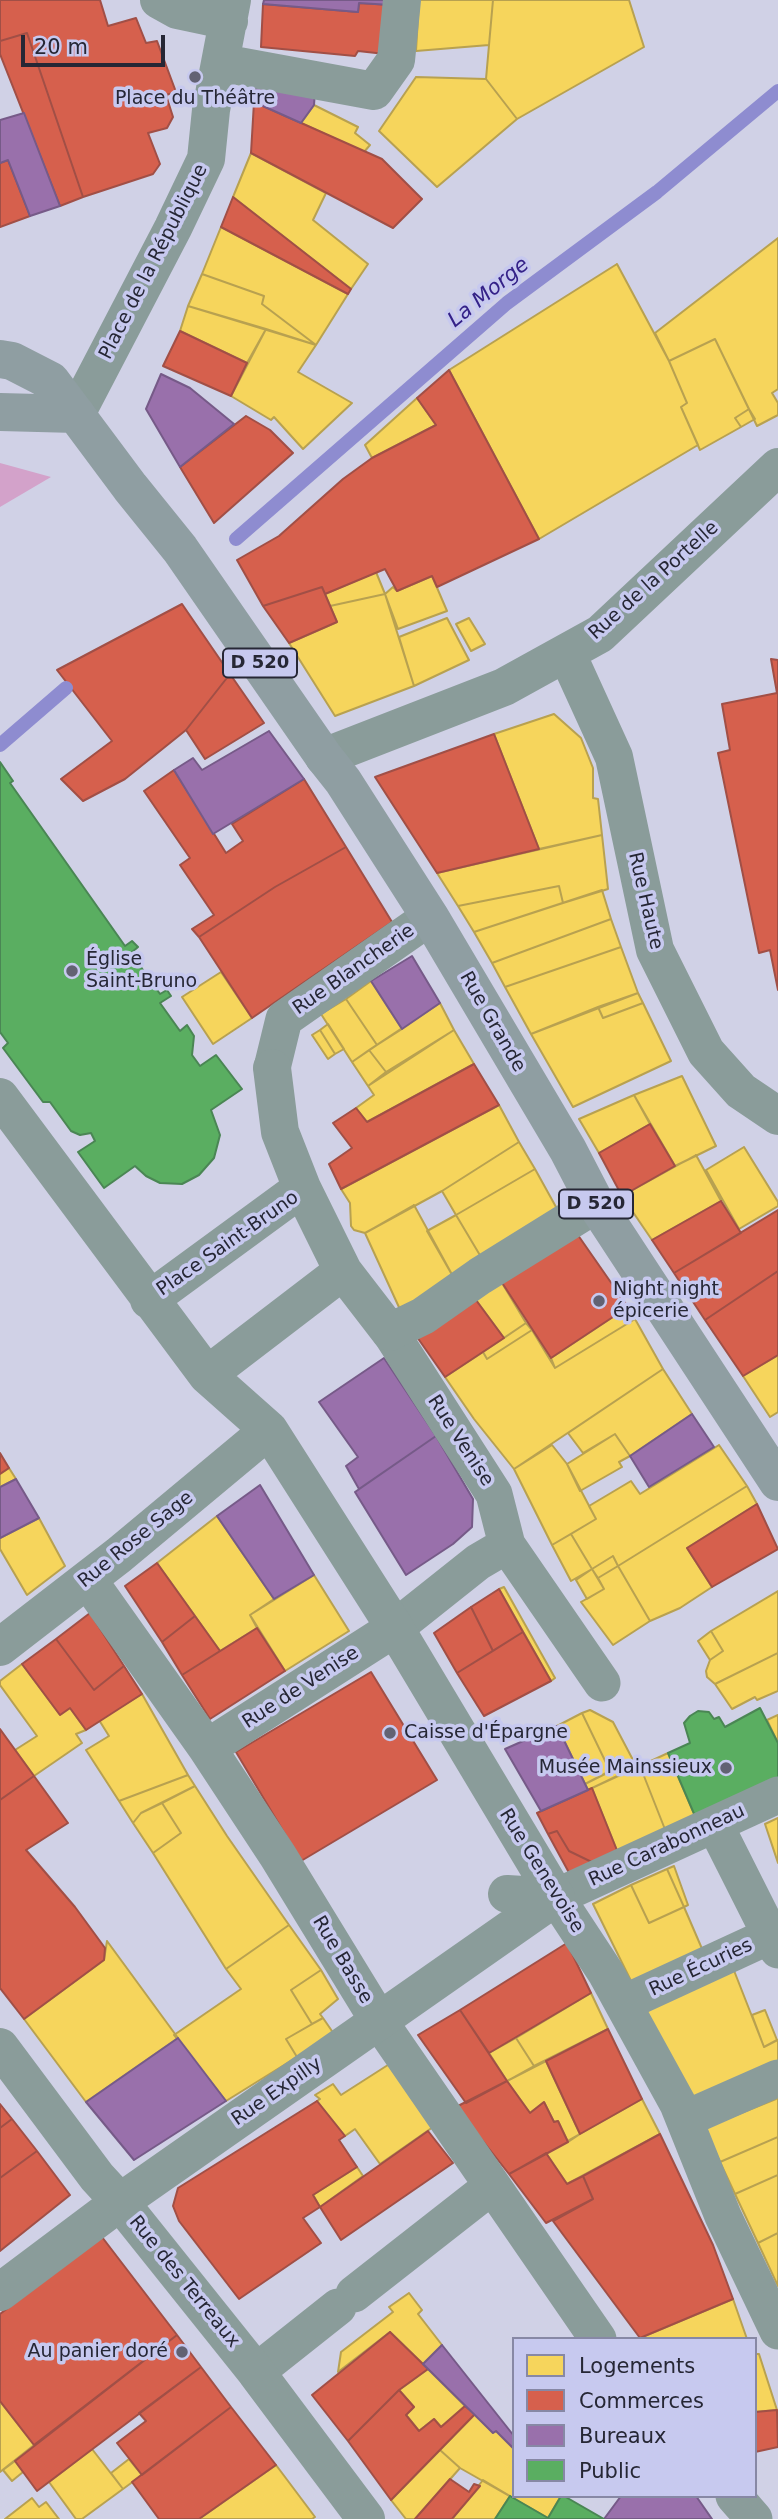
<!DOCTYPE html>
<html>
<head>
<meta charset="utf-8">
<style>
	body { margin:0 }
	#map { position:relative; width:778px; height:2519px; overflow:hidden; background:#d0d1e6; font-family:"DejaVu Sans",sans-serif }
	canvas { display:block }
	.legend { position:absolute; left:512px; top:2337px; width:245px; height:161px; box-sizing:border-box; background:#c7c9ef; border:2px solid #8788a5; margin:0; padding:9px 12px; list-style:none; font-size:21px; color:#262735 }
	.legend li { display:flex; align-items:center; gap:14px; height:35px }
	.legend b { width:35px; border:2px solid #8788a5 }
	.scale { position:absolute; left:21px; top:35px; width:144px; height:32px; box-sizing:border-box; border:4px solid #262735; border-top:0; padding-left:9px; font-size:21px; line-height:24px; white-space:nowrap; color:#262735; -webkit-text-stroke:5px #c7c9ef; paint-order:stroke }
</style>
</head>
<body>
<div id="map">
<canvas width="778" height="2519"></canvas>
<ul class="legend">
<li><b style="height:19px;background:#f6d55c"></b>Logements</li>
<li><b style="height:19px;background:#d6604d"></b>Commerces</li>
<li><b style="height:19px;background:#9970ab"></b>Bureaux</li>
<li><b style="height:19px;background:#5aae61"></b>Public</li>
</ul>
<div class="scale">20 m</div>
</div>
<script>
const ctx = document.querySelector('canvas').getContext('2d');
ctx.lineJoin = 'round';
function fillPath(path, color) { ctx.fillStyle = color; ctx.fill(path, 'evenodd'); }
const toPath = rows => new Path2D(rows.map(r => 'M' + r).join(''));
function trace(path, color, width, dash) { ctx.strokeStyle = color; ctx.lineWidth = width; ctx.lineCap = dash ? 'butt' : 'round'; ctx.setLineDash(dash || []); ctx.stroke(path); }
function write(font, color, halo, rows, align = 'center') {
  ctx.font = font + ' "DejaVu Sans",sans-serif'; ctx.lineWidth = 7; ctx.setLineDash([]); ctx.textBaseline = 'middle'; ctx.strokeStyle = halo; ctx.fillStyle = color; for (const [text, x, y, turn = 0] of rows) {
    ctx.save(); ctx.translate(x, y); ctx.rotate((+turn || 0) * Math.PI / 180); ctx.textAlign = isNaN(turn) ? turn : align; if (halo) ctx.strokeText(text, 0, 0); ctx.fillText(text, 0, 0); ctx.restore();
  }
}
const green = toPath([
	[0,463,51,477,0,507]
]);
const homes = toPath([
	[419,0,493,0,489,45,416,51,419,0],
	[493,0,629,0,644,47,517,119,486,79,493,0],
	[416,77,486,79,517,119,437,187,379,131,416,77],
	[314,105,358,127,355,133,370,145,364,152,301,123,314,105],
	[251,153,326,193,313,220,368,264,351,289,233,197,251,153],
	[221,227,348,294,316,345,262,304,264,296,202,274,221,227],
	[778,238,778,389,772,393,778,403,778,415,757,426,715,339,669,361,655,333,778,238],
	[617,264,669,361,687,403,681,407,698,445,539,539,449,370,617,264],
	[202,274,264,296,262,304,316,345,188,306,202,274],
	[188,306,266,329,247,363,180,331,188,306],
	[266,329,316,345,298,372,352,403,303,449,274,417,271,420,231,396,266,329],
	[715,339,749,409,735,418,741,427,700,450,681,407,687,403,669,361,715,339],
	[417,398,436,425,372,458,365,445,417,398],
	[749,409,755,419,741,427,735,418,749,409],
	[376,572,385,594,330,606,325,594,376,572],
	[432,576,447,611,398,629,385,594,393,587,397,591,432,576],
	[385,594,414,686,335,716,289,643,337,622,330,606,385,594],
	[447,618,469,660,414,686,399,637,447,618],
	[469,618,485,644,471,651,456,624,469,618],
	[554,714,581,738,593,768,593,798,598,799,602,835,539,849,494,734,554,714],
	[602,835,608,889,563,903,559,886,458,906,437,873,602,835],
	[559,886,563,903,474,932,458,906,559,886],
	[602,890,611,919,492,963,474,932,602,890],
	[611,919,621,947,505,987,492,963,611,919],
	[621,947,638,993,531,1034,505,987,621,947],
	[221,972,252,1018,213,1044,182,997,221,972],
	[371,981,402,1029,377,1045,346,999,371,981],
	[638,993,643,1003,603,1018,598,1007,638,993],
	[346,999,377,1045,352,1062,321,1014,346,999],
	[440,1003,454,1030,386,1072,369,1050,440,1003],
	[643,1003,671,1061,573,1107,531,1034,598,1007,603,1018,643,1003],
	[328,1024,344,1049,335,1054,320,1030,328,1024],
	[320,1030,335,1054,328,1059,312,1035,320,1030],
	[454,1030,474,1064,367,1122,356,1108,374,1095,368,1086,454,1030],
	[369,1050,386,1072,368,1086,352,1062,369,1050],
	[682,1076,716,1146,675,1166,634,1095,682,1076],
	[634,1095,650,1124,599,1153,579,1119,634,1095],
	[499,1105,519,1142,442,1191,365,1233,354,1230,351,1226,350,1203,341,1189,499,1105],
	[519,1142,535,1169,456,1215,442,1191,519,1142],
	[744,1147,778,1202,778,1206,739,1229,706,1170,744,1147],
	[696,1155,721,1201,652,1240,622,1196,696,1155],
	[535,1169,561,1216,484,1262,456,1215,535,1169],
	[414,1205,455,1280,403,1316,365,1233,414,1205],
	[456,1215,484,1262,455,1280,427,1231,456,1215],
	[499,1278,526,1323,504,1338,473,1296,499,1278],
	[628,1307,635,1319,555,1368,551,1358,628,1307],
	[635,1319,663,1369,514,1469,474,1419,445,1377,483,1352,487,1359,532,1330,555,1368,635,1319],
	[526,1323,532,1330,487,1359,483,1352,526,1323],
	[778,1355,778,1412,770,1417,743,1376,778,1355],
	[663,1369,692,1414,630,1456,615,1434,583,1453,568,1433,663,1369],
	[615,1434,630,1456,619,1462,622,1467,580,1491,567,1464,615,1434],
	[552,1445,567,1464,596,1519,552,1545,514,1469,552,1445],
	[719,1445,747,1486,618,1566,613,1556,592,1569,571,1534,596,1519,589,1506,631,1481,640,1494,719,1445],
	[9,1468,16,1479,0,1487,0,1474,9,1468],
	[747,1486,757,1504,687,1548,712,1587,680,1608,650,1621,618,1566,747,1486],
	[217,1516,274,1599,250,1615,257,1628,220,1651,157,1563,217,1516],
	[39,1518,65,1566,27,1595,0,1549,0,1538,39,1518],
	[571,1534,592,1569,571,1581,552,1545,571,1534],
	[613,1556,618,1566,598,1578,592,1569,613,1556],
	[618,1566,650,1621,613,1645,581,1602,604,1589,598,1578,618,1566],
	[592,1569,604,1589,587,1599,576,1580,592,1569],
	[314,1575,349,1631,285,1671,250,1615,314,1575],
	[504,1587,555,1678,551,1681,499,1589,504,1587],
	[778,1591,778,1653,715,1684,707,1677,706,1671,710,1660,723,1651,711,1631,778,1591],
	[711,1631,723,1651,710,1660,698,1641,711,1631],
	[778,1653,778,1691,757,1700,755,1697,732,1709,715,1684,778,1653],
	[22,1664,60,1715,70,1708,86,1730,76,1734,82,1743,34,1776,15,1750,37,1736,0,1685,0,1681,22,1664],
	[142,1694,188,1775,119,1801,86,1750,109,1736,99,1720,142,1694],
	[590,1710,613,1722,633,1760,610,1771,582,1713,590,1710],
	[582,1713,610,1771,585,1784,557,1726,582,1713],
	[778,1715,778,1743,767,1720,778,1715],
	[668,1753,698,1823,668,1837,640,1766,668,1753],
	[633,1760,636,1767,588,1790,585,1784,633,1760],
	[640,1766,668,1837,620,1858,592,1788,640,1766],
	[188,1775,195,1786,141,1813,133,1823,119,1801,188,1775],
	[195,1786,227,1836,289,1925,226,1969,153,1853,181,1833,162,1803,195,1786],
	[162,1803,181,1833,153,1853,133,1823,141,1813,162,1803],
	[778,1818,778,1863,765,1824,778,1818],
	[674,1866,688,1905,684,1907,667,1869,674,1866],
	[667,1869,684,1907,649,1923,631,1885,667,1869],
	[631,1885,649,1923,684,1907,706,1958,635,1989,593,1904,631,1885],
	[289,1925,321,1970,291,1990,312,2024,286,2039,297,2057,226,2101,174,2035,241,1989,226,1969,289,1925],
	[107,1941,178,2038,86,2102,24,2019,104,1960,107,1941],
	[733,1968,764,2047,778,2040,778,2067,692,2102,643,2007,733,1968],
	[321,1970,338,1999,320,2014,323,2018,312,2024,291,1990,321,1970],
	[591,1993,608,2029,534,2066,516,2038,591,1993],
	[765,2010,777,2040,764,2047,752,2015,765,2010],
	[323,2018,334,2034,297,2057,286,2039,323,2018],
	[516,2038,534,2066,507,2081,489,2053,516,2038],
	[546,2061,580,2134,568,2142,558,2121,554,2122,544,2102,530,2113,507,2081,546,2061],
	[391,2063,433,2127,380,2164,355,2129,345,2136,317,2101,320,2099,315,2095,333,2084,341,2095,391,2063],
	[778,2093,778,2137,720,2162,704,2128,776,2099,775,2094,778,2093],
	[642,2099,660,2134,567,2184,546,2153,642,2099],
	[778,2137,778,2175,735,2194,720,2162,778,2137],
	[357,2167,363,2176,320,2207,313,2195,357,2167],
	[778,2175,778,2233,758,2243,735,2194,778,2175],
	[778,2233,778,2286,758,2243,778,2233],
	[409,2293,422,2310,418,2314,442,2345,423,2364,390,2332,338,2372,341,2352,393,2312,389,2307,409,2293],
	[733,2299,747,2339,637,2339,640,2338,733,2299],
	[755,2354,759,2354,777,2410,755,2412,755,2354],
	[428,2369,465,2406,441,2427,434,2419,419,2431,406,2415,414,2407,399,2390,428,2369],
	[0,2401,34,2445,0,2472,0,2401],
	[475,2414,493,2433,496,2431,514,2449,514,2496,561,2496,548,2518,460,2468,440,2450,475,2414],
	[92,2449,123,2489,82,2519,76,2519,49,2482,92,2449],
	[440,2450,460,2468,415,2519,406,2519,391,2500,440,2450],
	[129,2459,142,2475,123,2489,111,2473,129,2459],
	[15,2461,23,2472,12,2481,3,2470,15,2461],
	[276,2465,315,2517,312,2519,199,2519,276,2465],
	[483,2480,510,2496,495,2519,452,2519,483,2480],
	[32,2498,39,2507,46,2502,59,2519,5,2519,32,2498]
]);
const shops = toPath([
	[0,0,100,0,108,26,136,18,146,43,157,41,176,92,166,95,173,117,167,128,148,133,160,164,153,174,83,197,27,33,0,41,0,0],
	[359,3,391,5,385,54,358,51,355,56,261,47,263,4,358,12,359,3],
	[27,33,83,197,60,206,0,54,0,41,27,33],
	[254,102,382,159,422,199,393,228,251,153,254,102],
	[8,160,30,216,0,227,0,163,8,160],
	[233,197,351,289,348,294,221,227,233,197],
	[180,331,247,363,231,396,163,366,180,331],
	[449,370,539,539,437,587,432,576,397,591,385,569,325,594,322,587,263,606,237,560,279,536,343,479,372,458,436,425,417,398,449,370],
	[246,416,270,430,293,453,214,523,180,467,246,416],
	[322,587,337,622,289,643,263,606,322,587],
	[182,604,230,674,186,730,125,779,83,801,61,779,112,741,57,670,182,604],
	[771,659,778,660,778,990,770,950,759,953,718,753,730,750,722,704,777,693,771,659],
	[230,674,264,723,205,759,186,730,230,674],
	[494,734,539,849,437,873,375,777,494,734],
	[174,770,226,853,243,841,232,824,304,779,346,847,275,887,199,937,192,929,214,915,180,865,190,858,144,791,174,770],
	[346,847,392,922,252,1018,199,937,275,887,346,847],
	[474,1064,499,1105,341,1189,329,1164,352,1148,333,1123,356,1108,367,1122,474,1064],
	[650,1124,675,1166,622,1196,599,1153,650,1124],
	[721,1201,741,1233,674,1273,652,1240,721,1201],
	[778,1210,778,1271,705,1320,674,1273,778,1210],
	[573,1228,628,1307,551,1358,499,1278,573,1228],
	[778,1271,778,1355,743,1376,705,1320,778,1271],
	[473,1296,504,1338,445,1377,417,1337,473,1296],
	[0,1453,9,1468,0,1474,0,1453],
	[757,1504,778,1549,712,1587,687,1548,757,1504],
	[157,1563,195,1616,162,1642,125,1586,157,1563],
	[499,1589,523,1632,493,1651,471,1607,499,1589],
	[471,1607,493,1651,457,1673,434,1633,471,1607],
	[90,1613,124,1666,94,1690,56,1639,90,1613],
	[195,1616,220,1651,182,1675,162,1642,195,1616],
	[257,1628,285,1671,210,1719,182,1675,257,1628],
	[523,1632,551,1681,484,1716,457,1673,523,1632],
	[56,1639,94,1690,124,1666,142,1694,86,1730,70,1708,60,1715,22,1664,56,1639],
	[371,1672,437,1780,301,1861,236,1752,371,1672],
	[0,1729,34,1776,0,1800,0,1729],
	[34,1776,68,1823,26,1850,75,1907,105,1948,104,1960,24,2019,0,1988,0,1800,34,1776],
	[592,1788,620,1858,602,1867,569,1851,557,1831,548,1834,537,1813,592,1788],
	[557,1831,569,1851,602,1867,573,1880,548,1834,557,1831],
	[567,1943,591,1993,489,2053,460,2010,567,1943],
	[460,2010,507,2081,466,2103,418,2035,460,2010],
	[608,2029,642,2099,580,2134,546,2061,608,2029],
	[507,2081,530,2113,544,2102,554,2122,558,2121,568,2142,509,2174,456,2107,507,2081],
	[317,2101,345,2136,339,2140,357,2167,313,2195,320,2207,303,2218,321,2243,239,2299,179,2221,173,2206,178,2188,317,2101],
	[0,2104,12,2119,0,2128,0,2104],
	[12,2119,37,2151,0,2178,0,2128,12,2119],
	[428,2131,453,2163,341,2240,320,2207,428,2131],
	[660,2134,713,2245,733,2299,640,2338,553,2221,593,2199,583,2176,660,2134],
	[37,2151,70,2195,0,2251,0,2178,37,2151],
	[546,2153,567,2184,583,2176,593,2199,546,2223,509,2174,546,2153],
	[102,2237,177,2335,34,2445,0,2401,0,2314,102,2237],
	[390,2332,428,2369,399,2390,348,2441,312,2395,390,2332],
	[177,2335,201,2367,37,2491,15,2461,177,2335],
	[201,2367,231,2407,142,2475,117,2443,146,2421,139,2413,201,2367],
	[399,2390,414,2407,406,2415,419,2431,434,2419,441,2427,465,2406,475,2414,391,2500,348,2441,399,2390],
	[231,2407,276,2465,199,2519,159,2519,132,2482,231,2407],
	[777,2410,778,2447,755,2452,755,2412,777,2410],
	[450,2479,469,2492,474,2484,480,2486,452,2519,415,2519,450,2479]
]);
const offices = toPath([
	[264,0,391,0,391,5,359,3,358,12,263,4,264,0],
	[257,75,315,91,314,105,301,123,254,102,257,75],
	[24,113,60,206,30,216,8,160,0,163,0,120,24,113],
	[161,374,190,388,234,424,180,467,146,409,161,374],
	[269,731,304,779,213,834,174,770,193,758,202,770,269,731],
	[412,956,440,1003,402,1029,371,981,412,956],
	[384,1358,436,1436,359,1489,346,1466,358,1457,319,1402,384,1358],
	[692,1414,714,1447,649,1487,630,1456,692,1414],
	[436,1436,473,1499,472,1527,453,1544,406,1575,355,1492,436,1436],
	[16,1479,39,1518,0,1538,0,1487,16,1479],
	[260,1485,314,1575,274,1599,217,1516,260,1485],
	[557,1726,588,1790,541,1811,505,1749,557,1726],
	[178,2038,226,2101,134,2160,86,2102,178,2038],
	[442,2345,514,2436,514,2449,496,2431,493,2433,423,2364,442,2345],
	[621,2496,696,2496,712,2519,604,2519,621,2496]
]);
const public = toPath([
	[0,762,13,781,10,783,125,946,132,941,138,947,131,953,160,994,167,990,171,996,160,1003,180,1031,187,1025,194,1036,192,1055,200,1066,216,1055,242,1089,211,1110,220,1135,214,1158,199,1175,182,1184,160,1183,146,1176,135,1166,104,1188,78,1152,95,1141,91,1133,80,1135,71,1131,50,1102,43,1102,3,1048,8,1043,0,1032,0,762],
	[760,1708,778,1743,778,1783,698,1823,668,1753,690,1743,684,1723,690,1716,698,1711,709,1712,714,1719,719,1717,725,1727,760,1708],
	[510,2496,548,2518,561,2496,564,2496,604,2519,495,2519,510,2496]
]);
const stream = toPath([
	[236,539,507,303,657,192,778,91],
	[0,745,66,688]
]);
const pedestrian = toPath([
	[272,1068,284,1019,430,917],
	[390,1332,494,1494,507,1545,478,1562,395,1628],
	[507,1545,602,1683],
	[778,1795,556,1897,606,1973,678,2104,723,2216,778,2331],
	[715,1825,778,1950],
	[624,2003,778,1932],
	[379,2021,598,2339],
	[685,2119,778,2078],
	[354,2294,492,2186],
	[256,2372,338,2307],
	[734,2496,754,2519]
]);
const minor = toPath([
	[159,0,177,10,229,21],
	[222,63,374,91,396,60,402,0],
	[76,414,173,228,206,159,211,110,232,0],
	[567,654,614,757,655,950,706,1052,741,1091,778,1116],
	[324,757,504,687,600,634,778,467],
	[272,1068,280,1132,302,1188],
	[0,1097,207,1375,269,1430,395,1628,556,1897],
	[343,1271,390,1332,423,1316,480,1276,596,1204],
	[149,1300,302,1188,343,1271,207,1375],
	[88,1580,207,1748,278,1856,379,2021],
	[0,1647,119,1555,269,1430],
	[207,1748,395,1628],
	[507,1894,556,1897],
	[0,2047,97,2177,120,2202,256,2372,366,2519],
	[0,2292,120,2202,556,1897]
]);
const primary = toPath([
	[0,359,12,361,51,381,130,487,180,549,324,757,343,781,430,917,568,1150,596,1204,778,1482],
	[0,412,76,414]
]);
const markers = [
	[195,77,7,"#626273"],
	[72,971,7,"#626273"],
	[599,1301,7,"#626273"],
	[390,1733,7,"#626273"],
	[726,1768,7,"#626273"],
	[182,2352,7,"#626273"]
];
const shields = [
	[260,663,74],
	[596,1204,74]
];
const shieldNames = [
	["D 520",260,663],
	["D 520",596,1204]
];
const poiNames = [
	["Place du Théâtre",195,99,"center"],
	["Église",86,960],
	["Saint-Bruno",86,982],
	["Night night",613,1290],
	["épicerie",613,1312],
	["Caisse d'Épargne",404,1733],
	["Musée Mainssieux",712,1768,"right"],
	["Au panier doré",168,2352,"right"]
];
const streetNames = [
	["Place de la République",154,262,-63],
	["Rue de la Portelle",654,581,-42],
	["Rue Haute",645,901,77],
	["Rue Blancherie",354,970,-35],
	["Rue Grande",492,1022,60],
	["Place Saint-Bruno",228,1244,-35],
	["Rue Venise",460,1441,57],
	["Rue Rose Sage",136,1540,-39],
	["Rue de Venise",301,1688,-33],
	["Rue Carabonneau",667,1846,-25],
	["Rue Genevoise",541,1871,58],
	["Rue Basse",342,1960,59],
	["Rue Écuries",701,1968,-25],
	["Rue Expilly",277,2092,-35],
	["Rue des Terreaux",184,2282,51]
];
const waterNames = [
	["La Morge",489,293,-39]
];
fillPath(green, '#d3a2ca');
fillPath(homes, '#f6d55c');
trace(homes, '#b8a150', 2);
fillPath(shops, '#d6604d');
trace(shops, '#a14f46', 2);
fillPath(offices, '#9970ab');
trace(offices, '#765a88', 2);
fillPath(public, '#5aae61');
trace(public, '#4a8654', 2);
trace(stream, '#8e8cd0', 14);
trace(pedestrian, '#8a9c9a', 37);
trace(minor, '#8a9c9a', 38);
trace(primary, '#8f9ea2', 38);
for (const [x, y, r, color] of markers) { const dot = new Path2D(); dot.arc(x, y, r, 0, 2 * Math.PI); ctx.fillStyle = color; ctx.fill(dot); trace(dot, '#c7c9ef', 2.5); }
for (const [x, y, w] of shields) { const box = new Path2D(); box.roundRect(x - w / 2, y - 14.5, w, 29, 5); ctx.fillStyle = '#c7c9ef'; ctx.fill(box); trace(box, '#262735', 2); }
write('bold 18px', '#262735', null, shieldNames);
write('19px', '#262735', '#c7c9ef', poiNames, 'left');
write('19px', '#262735', '#c7c9ef', streetNames);
write('italic 21px', '#342188', '#c7c9ef', waterNames);
</script>
</body>
</html>
